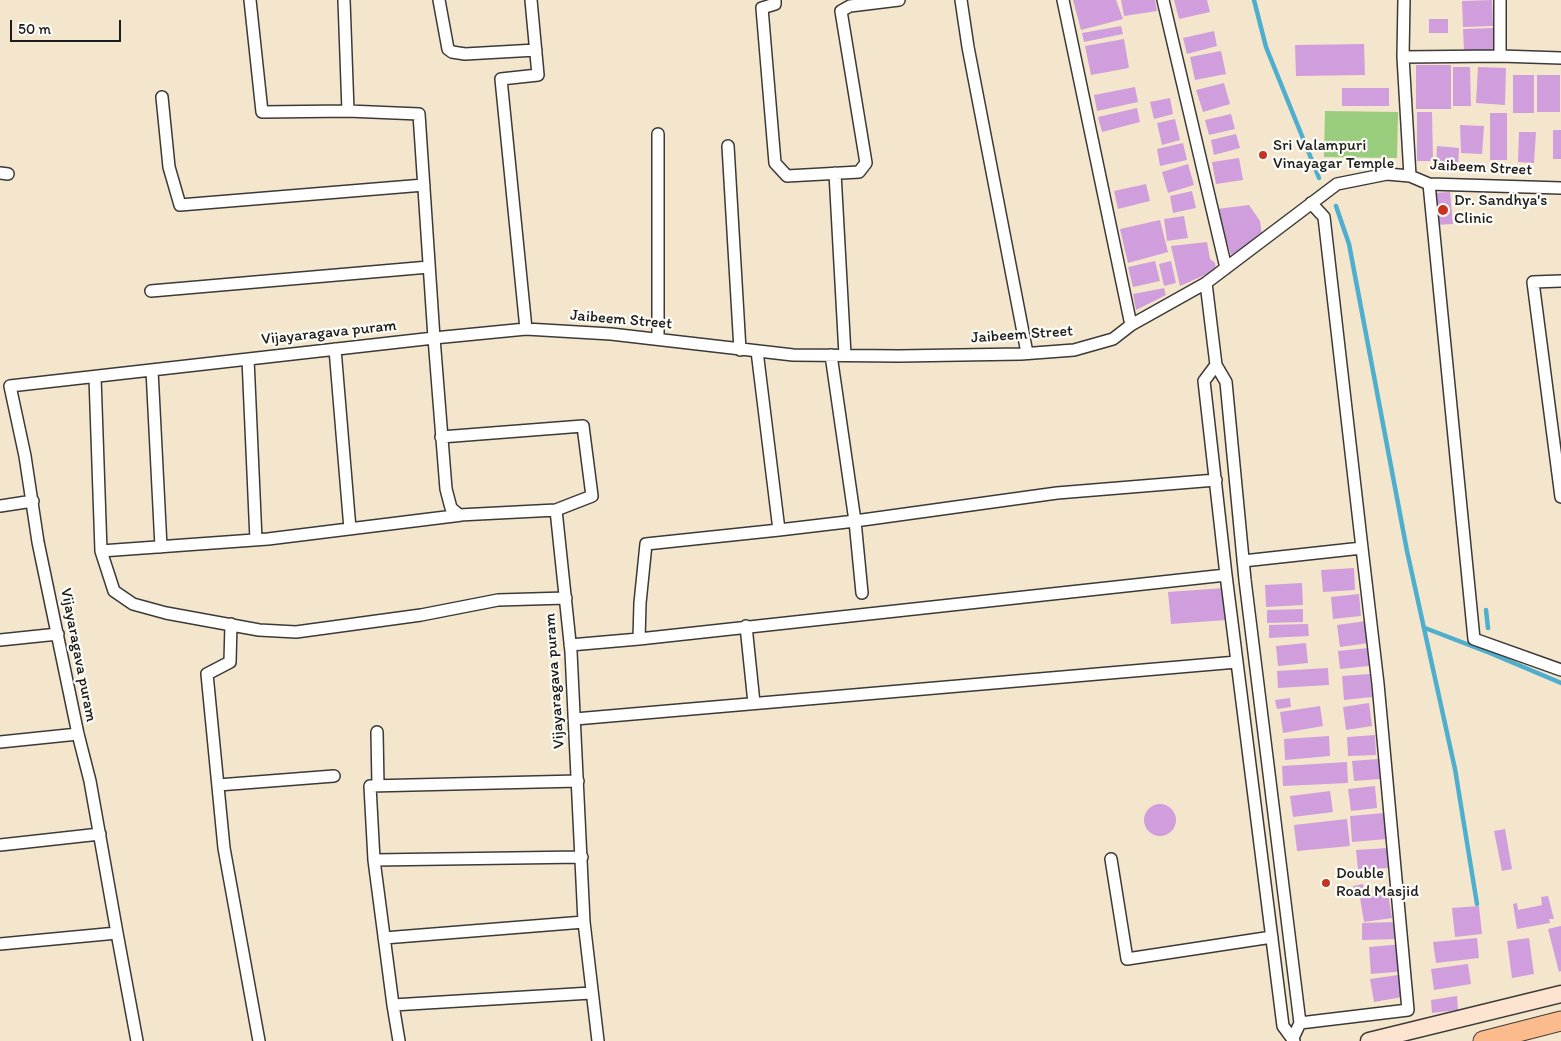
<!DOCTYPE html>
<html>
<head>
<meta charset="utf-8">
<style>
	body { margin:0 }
	#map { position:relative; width:1561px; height:1041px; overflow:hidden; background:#f4e6cd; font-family:Itim,sans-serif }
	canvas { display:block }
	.scale { position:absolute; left:10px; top:20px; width:111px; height:22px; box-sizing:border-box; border:2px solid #1c1c1c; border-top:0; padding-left:6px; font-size:15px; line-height:18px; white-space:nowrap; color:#1c1c1c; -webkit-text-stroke:4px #fdfcf7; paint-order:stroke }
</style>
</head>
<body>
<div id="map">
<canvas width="1561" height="1041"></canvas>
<div class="scale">50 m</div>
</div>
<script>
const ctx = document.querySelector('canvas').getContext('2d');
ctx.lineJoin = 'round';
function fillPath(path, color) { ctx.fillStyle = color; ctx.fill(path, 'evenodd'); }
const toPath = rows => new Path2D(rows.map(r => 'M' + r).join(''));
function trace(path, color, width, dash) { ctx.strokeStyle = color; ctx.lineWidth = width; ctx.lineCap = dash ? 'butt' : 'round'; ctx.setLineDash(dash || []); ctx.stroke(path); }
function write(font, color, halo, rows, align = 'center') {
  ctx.font = font + ' Itim,sans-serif'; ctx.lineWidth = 4.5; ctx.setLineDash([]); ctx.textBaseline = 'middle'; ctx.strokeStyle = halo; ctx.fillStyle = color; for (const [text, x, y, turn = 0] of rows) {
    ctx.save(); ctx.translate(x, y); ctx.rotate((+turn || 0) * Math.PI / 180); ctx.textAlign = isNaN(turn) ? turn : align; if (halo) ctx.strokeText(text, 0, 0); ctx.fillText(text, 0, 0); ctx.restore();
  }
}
const green = toPath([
	[1325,111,1398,112,1397,158,1324,157]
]);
const stream = toPath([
	[1254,0,1266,47,1319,178],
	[1336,206,1349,244,1407,551,1455,769,1477,904],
	[1486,610,1488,628],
	[1425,628,1490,653],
	[1490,650,1490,653,1561,683]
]);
const building = toPath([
	[1073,0,1116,0,1123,19,1081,30],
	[1121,0,1155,0,1157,11,1124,16],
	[1174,0,1207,0,1210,12,1179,19],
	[1492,0,1493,26,1463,27,1462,1],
	[1429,19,1448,19,1448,33,1429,33],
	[1121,26,1123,34,1084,42,1082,33],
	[1493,28,1494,51,1464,52,1463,29],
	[1214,31,1217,46,1187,54,1183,38],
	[1124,39,1129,68,1091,75,1085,46],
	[1364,44,1365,75,1296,76,1295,45],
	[1221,51,1226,74,1195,80,1190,57],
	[1416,65,1451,65,1451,109,1416,109],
	[1453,67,1470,67,1471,106,1453,106],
	[1478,67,1506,68,1505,105,1476,103],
	[1513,75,1534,75,1534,113,1513,113],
	[1537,75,1560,75,1560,112,1537,112],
	[1224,83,1230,104,1203,112,1196,90],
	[1135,87,1138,102,1097,111,1094,95],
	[1342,88,1389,88,1389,106,1342,106],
	[1170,98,1173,114,1154,119,1150,102],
	[1137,108,1140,122,1102,132,1098,117],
	[1417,112,1432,112,1433,161,1417,161],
	[1490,113,1507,113,1507,160,1490,160],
	[1231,114,1235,129,1209,135,1205,120],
	[1175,119,1180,140,1162,145,1157,123],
	[1460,125,1484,126,1482,154,1461,153],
	[1553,130,1561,130,1561,159,1553,159],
	[1519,132,1536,132,1534,163,1518,162],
	[1236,134,1240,148,1214,155,1211,140],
	[1183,143,1187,160,1160,166,1157,149],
	[1437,146,1459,148,1458,169,1436,168],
	[1239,158,1243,180,1216,184,1212,162],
	[1188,164,1194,185,1168,193,1162,172],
	[1146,184,1150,201,1118,209,1114,191],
	[1192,191,1196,208,1173,213,1170,196],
	[1450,192,1453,224,1436,225,1433,193],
	[1249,205,1260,221,1262,235,1231,255,1217,209],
	[1184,216,1188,238,1167,241,1164,219],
	[1160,220,1168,252,1128,263,1120,229],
	[1207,242,1210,259,1215,263,1216,270,1180,286,1171,246],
	[1155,261,1160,281,1133,287,1128,267],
	[1171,261,1176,283,1164,286,1159,264],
	[1164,288,1166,295,1136,310,1133,294],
	[1354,568,1355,590,1323,592,1321,570],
	[1302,583,1303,605,1266,607,1265,585],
	[1225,588,1227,620,1171,624,1168,592],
	[1359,594,1361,616,1333,619,1331,597],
	[1303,609,1303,622,1267,623,1267,610],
	[1366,621,1369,643,1340,647,1337,625],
	[1308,624,1309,636,1269,638,1269,625],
	[1306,643,1308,663,1278,666,1276,646],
	[1368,648,1369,666,1340,669,1338,651],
	[1328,668,1329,685,1278,688,1277,671],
	[1370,674,1372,697,1344,700,1342,676],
	[1290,698,1291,707,1277,709,1275,700],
	[1369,703,1372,726,1346,730,1343,707],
	[1320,706,1323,726,1283,733,1280,712],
	[1375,735,1376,755,1348,756,1347,737],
	[1329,736,1330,756,1285,760,1284,739],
	[1378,759,1380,779,1354,781,1352,761],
	[1347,762,1348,783,1283,786,1282,766],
	[1375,786,1377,808,1351,811,1348,789],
	[1330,791,1333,812,1293,817,1290,796],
	'1144 820a16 16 0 1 1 32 0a16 16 0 1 1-32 0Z',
	[1384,813,1387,839,1352,842,1350,816],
	[1347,819,1350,846,1297,851,1294,825],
	[1505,829,1512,869,1502,871,1494,831],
	[1387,848,1388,868,1358,870,1356,850],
	[1363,884,1365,893,1355,895,1353,886],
	[1388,893,1392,918,1364,922,1360,898],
	[1548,896,1554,919,1549,919,1550,923,1517,929,1513,904,1517,903,1518,910,1542,905,1541,897],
	[1479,906,1482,934,1455,937,1452,908],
	[1396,922,1397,939,1362,940,1362,923],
	[1561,926,1561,971,1559,972,1548,929],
	[1477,938,1479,958,1436,963,1433,942],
	[1529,938,1534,974,1512,978,1507,941],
	[1403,944,1406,971,1371,974,1369,947],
	[1468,964,1471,984,1434,990,1431,969],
	[1405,974,1408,996,1374,1002,1370,979],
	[1457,996,1458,1010,1432,1013,1431,1000]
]);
const minor = toPath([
	[250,0,262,112,348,111],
	[344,0,348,111,419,114,434,338,526,329,611,334,793,355,899,356,1021,354,1074,350,1113,339,1131,325,1206,283,1337,184,1387,174,1410,176,1429,184,1561,188],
	[439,0,448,49,452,52,465,54,536,50],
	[775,0,775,4,762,8,775,163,787,176,859,172,866,163,841,11,850,6,899,0],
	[961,0,968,47,1027,353],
	[1063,0,1131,325],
	[1163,0,1226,268],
	[1404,0,1403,57,1410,176],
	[1500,56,1561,58],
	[1403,57,1500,56,1500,0],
	[162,97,169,167,180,205,424,185],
	[658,134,658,339],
	[728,146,740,350],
	[0,173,8,174],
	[835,173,845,355],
	[1429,184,1474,639,1561,670],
	[1561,281,1533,282,1561,497],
	[1206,283,1216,365,1226,382,1245,580,1300,1023,1293,1038],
	[151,291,429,267],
	[526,329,501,79,538,75,531,0],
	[335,349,350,529],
	[757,351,779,530,855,521,862,593],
	[831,355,855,521,1057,493,1216,480],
	[248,359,256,540],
	[1216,365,1204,381,1226,575,1283,1026,1294,1041],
	[152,370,161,547],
	[95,377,101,551],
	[441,437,583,426,592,496,556,510],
	[0,506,33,501],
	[462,515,268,539,101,551,114,591,133,604,166,613,259,630,296,632,421,615,498,600,566,598],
	[1243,561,1362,548,1324,217,1311,203],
	[231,624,230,662,207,674,224,848,259,1041],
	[746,626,754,703],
	[639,639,640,603,646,544,779,530],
	[0,640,58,634],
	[570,645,639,639,1226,575],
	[575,719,1237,662],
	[377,732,378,786],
	[0,742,78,734],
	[578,781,370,786,374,860,582,857],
	[218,785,334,776],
	[0,845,100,834],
	[1111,859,1127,959,1272,937],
	[374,860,393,1005,591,993],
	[584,922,598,1041],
	[117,933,137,1041],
	[0,944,117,933,90,781,78,734,38,542,25,456,10,386,434,338,446,489,451,508,459,515,556,510,571,652,584,922,384,938],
	[393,1005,399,1041],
	[1300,1023,1408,1010,1378,684,1362,548]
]);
const secondary = toPath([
	[1369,1041,1561,994]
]);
const trunk = toPath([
	[1483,1041,1561,1021]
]);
const markers = [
	[1263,155,5,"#c8321e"],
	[1443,210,6,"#c8321e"],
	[1326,883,5,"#c8321e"]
];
const poiNames = [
	["Sri Valampuri",1273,146],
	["Vinayagar Temple",1273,164],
	["Dr. Sandhya's",1454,201],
	["Clinic",1454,219],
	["Double",1336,874],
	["Road Masjid",1336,892]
];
const streetNames = [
	["Jaibeem Street",1481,168,3],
	["Jaibeem Street",621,320,5],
	["Vijayaragava puram",329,333,-6],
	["Jaibeem Street",1022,335,-4],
	["Vijayaragava puram",78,655,79],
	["Vijayaragava puram",555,681,-94]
];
fillPath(green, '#99cc7c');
trace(stream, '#4eaecd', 4.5);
fillPath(building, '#d09edc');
trace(minor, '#3c3a37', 14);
trace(secondary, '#3c3a37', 19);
trace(trunk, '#3c3a37', 21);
trace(minor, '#fff', 11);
trace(secondary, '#fde4d1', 16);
trace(trunk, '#fbbb8d', 19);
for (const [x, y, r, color] of markers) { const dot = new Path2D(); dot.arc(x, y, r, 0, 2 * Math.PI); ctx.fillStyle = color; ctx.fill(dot); trace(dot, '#fdfcf7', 2); }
write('16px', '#1c1c1c', '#fdfcf7', poiNames, 'left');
write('16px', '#1c1c1c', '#fdfcf7', streetNames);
</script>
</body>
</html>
